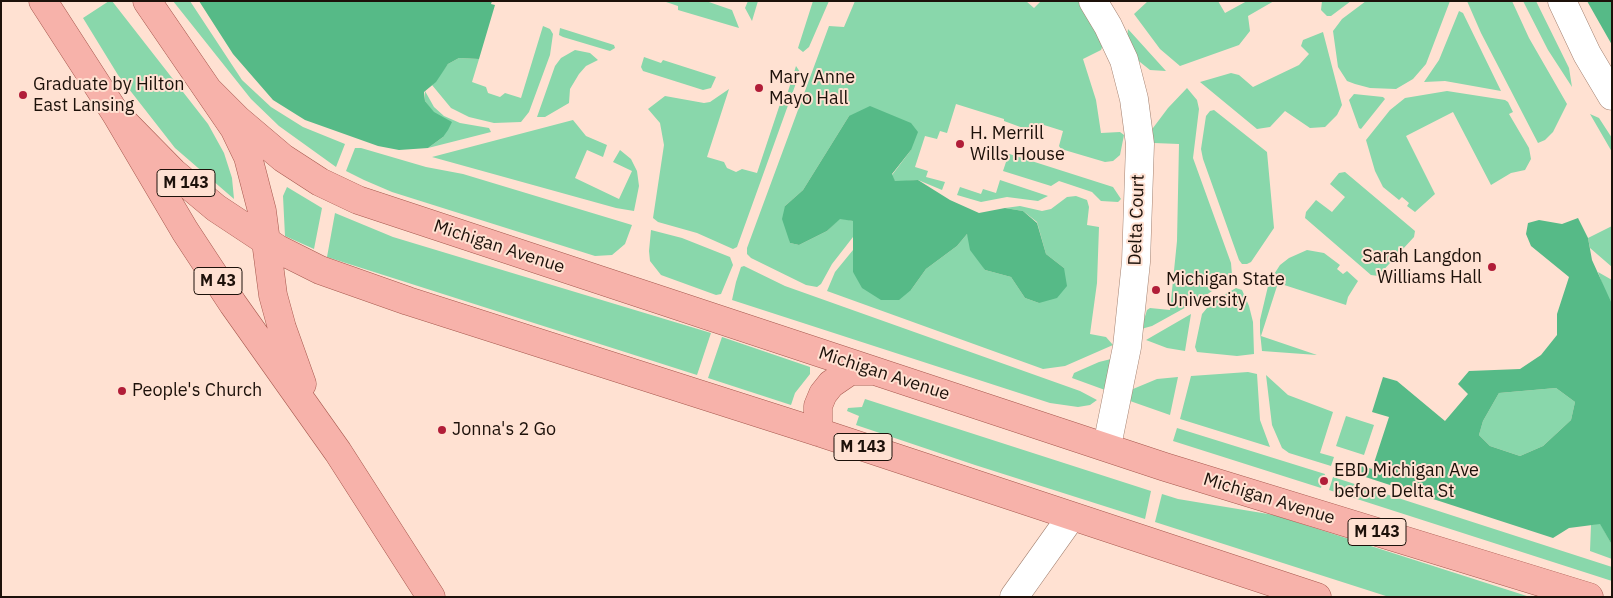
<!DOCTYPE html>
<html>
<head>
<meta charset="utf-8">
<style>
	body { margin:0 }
	#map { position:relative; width:1613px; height:598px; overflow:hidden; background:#ffe1d2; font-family:"IBM Plex Sans",sans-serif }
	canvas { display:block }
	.frame { position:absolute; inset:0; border:2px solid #1d110a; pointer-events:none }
</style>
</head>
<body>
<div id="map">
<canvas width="1613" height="598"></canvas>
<div class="frame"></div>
</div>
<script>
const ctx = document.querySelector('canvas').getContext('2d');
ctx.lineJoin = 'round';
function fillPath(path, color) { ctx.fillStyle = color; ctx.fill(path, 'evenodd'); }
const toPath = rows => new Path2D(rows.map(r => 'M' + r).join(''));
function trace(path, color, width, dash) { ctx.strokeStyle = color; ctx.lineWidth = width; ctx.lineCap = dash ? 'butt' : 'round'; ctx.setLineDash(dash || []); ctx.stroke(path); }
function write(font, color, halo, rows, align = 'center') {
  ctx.font = font + ' "IBM Plex Sans",sans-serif'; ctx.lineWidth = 4; ctx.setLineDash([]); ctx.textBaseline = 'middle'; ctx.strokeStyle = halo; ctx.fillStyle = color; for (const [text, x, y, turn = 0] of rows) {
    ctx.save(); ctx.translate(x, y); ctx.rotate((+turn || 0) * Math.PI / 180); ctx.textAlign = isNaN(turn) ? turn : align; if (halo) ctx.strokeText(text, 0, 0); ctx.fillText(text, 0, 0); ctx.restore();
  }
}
const green = toPath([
	[109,1,112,1,208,124,224,153,232,178,234,199,175,148,118,75,83,18],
	[173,1,190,1,242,80,271,107,303,127,345,144,336,167,279,126,251,99],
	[663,1,706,1,732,10,739,28,678,10,678,6],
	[748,1,758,1,752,21,745,8],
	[813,1,829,1,809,47,803,52,798,48],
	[855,1,1026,1,1034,8,1041,1,1078,1,1104,42,1101,50,1083,59,1096,100,1101,133,1120,132,1124,135,1120,155,1113,161,1105,162,1061,149,1059,146,1063,131,1044,125,1039,131,1034,132,1004,121,1004,119,956,104,947,133,940,131,937,139,925,136,915,167,928,171,926,177,945,182,942,190,918,180,895,182,892,175,911,150,849,116,803,190,785,206,790,243,799,245,827,231,840,218,853,221,853,237,832,264,821,284,817,287,806,285,751,258,747,254,747,248,829,26,844,27],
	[1148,1,1218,1,1225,13,1247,1,1274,1,1248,16,1250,31,1239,45,1180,66,1160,49,1134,14],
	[1322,1,1351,1,1331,16,1327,16,1321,10],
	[1366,1,1450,1,1426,64,1413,79,1396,89,1370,88,1355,84,1347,81,1338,67,1333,31,1342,19],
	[1467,1,1512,1,1529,38,1567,104,1553,132,1545,140,1538,143,1481,33],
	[1523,1,1536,1,1569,68,1572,87,1548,50],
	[1459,11,1463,13,1501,91,1445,81,1424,82,1439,60],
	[543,26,550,29,553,34,550,55,529,112,521,122,494,123,469,117,451,108,432,85,448,64,459,58,479,59,472,82,486,87,488,93,500,97,505,93,521,98],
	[560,28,614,45,615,48,610,51,563,37,559,35],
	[1128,29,1166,71,1150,70,1135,58,1127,39],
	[1323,32,1342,105,1337,115,1325,127,1310,128,1285,111,1270,127,1257,129,1200,82,1231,73,1239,75,1253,87,1299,65,1309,54,1301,46,1303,40],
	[575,50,590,53,598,60,586,66,579,74,570,89,569,103,545,117,537,117,555,66,561,58],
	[644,57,661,63,663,60,716,77,711,88,703,90,643,71,641,67],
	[796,66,800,72,737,247,733,249,697,233,658,222,653,218,664,145,660,123,648,109,665,96,704,103,710,102,729,89,707,157,724,162,727,168,736,172,742,169,757,173,781,101,785,101],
	[1187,88,1197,100,1199,109,1193,158,1231,263,1232,275,1225,282,1199,300,1152,326,1141,329,1147,310,1150,308,1170,310,1177,241,1179,144,1154,143,1150,141,1150,132,1168,108],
	[425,91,434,107,444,116,460,123,489,128,491,132,428,148,443,137,434,113,425,101],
	[1447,91,1505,100,1508,102,1513,112,1509,114,1529,148,1531,159,1525,170,1511,173,1491,185,1453,112,1406,136,1435,194,1415,212,1407,206,1409,203,1402,197,1399,200,1383,187,1375,171,1366,140,1390,110,1405,98],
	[1354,94,1383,97,1385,99,1361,129,1359,128,1349,100],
	[1214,110,1267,152,1274,228,1251,262,1247,264,1242,264,1239,260,1203,159,1201,149,1206,116,1210,111],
	[1590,114,1599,118,1612,138,1612,152],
	[573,120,586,136,607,145,603,157,587,150,575,178,619,199,632,171,613,162,620,150,631,159,637,171,639,186,634,211,616,208,432,157],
	[355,148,361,148,426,167,463,174,632,225,625,244,618,250,612,255,595,256,392,192,364,180,346,171],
	[997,150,1113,187,1121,199,1118,202,1101,201,1092,192,1059,181,1051,186,1003,171,1006,162,995,158],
	[1345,172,1415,231,1414,237,1378,276,1371,275,1305,218,1306,212,1316,200,1332,212,1345,197,1330,184,1339,173],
	[1000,180,1048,196,1038,201,1007,197,981,202,957,195,960,187,981,194,983,189,996,193],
	[287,187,322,208,314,249,285,236,283,196],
	[1076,196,1087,200,1089,207,1087,225,1099,227,1097,283,1090,334,1106,337,1113,345,1065,366,1043,369,827,291,835,272,853,250,853,272,911,290,926,269,957,246,967,234,985,270,1011,277,1025,298,1039,303,1064,268,1046,254,1037,222,1023,211,1005,208,1020,206,1042,211,1051,209,1067,197],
	[335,213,393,237,711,333,697,375,327,257],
	[1612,226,1612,267,1590,248,1588,238],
	[651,230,682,238,730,257,733,265,721,294,716,295,661,275,650,261,649,251],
	[1307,250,1324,253,1340,265,1337,269,1343,274,1347,271,1358,281,1348,297,1346,305,1278,283,1261,336,1317,355,1262,351,1260,332,1260,320,1269,282,1280,265,1289,258],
	[744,266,785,286,1080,391,1097,400,1090,405,1078,407,1050,403,732,300,736,282,741,267],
	[1598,272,1612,280,1612,304,1608,300],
	[1236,288,1242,290,1249,306,1253,322,1254,354,1237,356,1197,352,1195,347,1202,314,1212,302],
	[1191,314,1185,351,1167,348,1146,340],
	[722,337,810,367,810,374,795,393,791,405,708,378],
	[1111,359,1105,390,1072,378,1074,373,1099,362],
	[1248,372,1257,374,1260,420,1270,447,1180,419,1191,376],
	[1266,375,1288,395,1333,412,1320,453,1334,457,1331,466,1289,453,1282,448,1272,425],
	[1178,377,1170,415,1130,401,1130,393,1133,389,1157,379],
	[1556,388,1575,402,1571,420,1543,446,1520,456,1490,446,1479,435,1483,421,1499,393],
	[865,399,1151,491,1145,519,975,465,856,425,859,416,847,411,848,408,862,407],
	[1346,416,1374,425,1364,455,1336,446],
	[1177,428,1325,474,1321,488,1173,441],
	[1333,477,1612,567,1612,581,1329,490],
	[1162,494,1178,499,1274,515,1530,597,1389,597,1155,522],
	[1600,523,1612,545,1612,559,1590,551,1591,525]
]);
const forest = toPath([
	[199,1,492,1,491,4,495,5,479,59,459,58,448,64,436,82,424,92,425,101,434,112,452,122,448,130,443,137,428,148,399,150,378,146,305,120,273,100,233,54],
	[1587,1,1612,1,1612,45],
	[870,106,911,123,918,132,911,150,892,174,895,181,918,180,950,200,979,213,1005,208,1023,211,1037,223,1046,254,1064,268,1067,286,1057,298,1039,303,1025,298,1011,277,985,270,970,250,967,234,957,246,926,269,911,290,899,300,881,300,862,288,853,272,853,221,840,219,827,231,799,245,790,243,782,219,785,206,803,190,849,116],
	[1578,218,1588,238,1592,260,1612,304,1612,545,1600,524,1569,528,1553,538,1350,472,1353,463,1372,469,1389,417,1372,412,1383,377,1397,381,1445,421,1468,394,1458,384,1469,371,1520,369,1541,355,1557,335,1557,314,1569,277,1531,246,1526,234,1528,223,1539,220,1562,224],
	[1556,388,1575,402,1571,420,1543,446,1520,456,1490,446,1479,435,1483,421,1499,393]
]);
const minor = toPath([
	[1093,1,1108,26,1124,60,1134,99,1140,144,1136,262,1127,347,1107,446],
	[1562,1,1587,54,1612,96],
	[1014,597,1071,517]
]);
const primary = toPath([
	[43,1,116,114,185,231,233,304,338,452,431,597],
	[147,1,234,128,248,157,262,211,273,295,282,328,302,384],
	[209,91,237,119,283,158,320,182,358,200,1165,467,1589,597],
	[116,114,173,172,216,208,278,249,320,270,408,301,818,432,1317,597],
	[818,432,818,406,823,394,831,384,850,371,871,371]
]);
const markers = [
	[759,88,5,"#b11d38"],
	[23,95,5,"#b11d38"],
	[960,144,5,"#b11d38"],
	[1492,267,5,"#b11d38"],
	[1156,290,5,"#b11d38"],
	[122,391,5,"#b11d38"],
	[442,430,5,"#b11d38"],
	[1324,481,5,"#b11d38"]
];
const shields = [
	[186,183,58],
	[218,281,48],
	[863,447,58],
	[1377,532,58]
];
const shieldNames = [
	["M 143",186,183],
	["M 43",218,281],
	["M 143",863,447],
	["M 143",1377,532]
];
const poiNames = [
	["Mary Anne",769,78],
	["Mayo Hall",769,99],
	["Graduate by Hilton",33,85],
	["East Lansing",33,106],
	["H. Merrill",970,134],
	["Wills House",970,155],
	["Sarah Langdon",1482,257,"right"],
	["Williams Hall",1482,278,"right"],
	["Michigan State",1166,280],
	["University",1166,301],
	["People's Church",132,391],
	["Jonna's 2 Go",452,430],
	["EBD Michigan Ave",1334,471],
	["before Delta St",1334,492]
];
const streetNames = [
	["Delta Court",1137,220,-88],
	["Michigan Avenue",499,247,18],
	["Michigan Avenue",884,374,18],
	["Michigan Avenue",1269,499,17]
];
fillPath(green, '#89d7ab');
fillPath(forest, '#56ba87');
trace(minor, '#a38170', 29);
trace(primary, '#a7584e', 29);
trace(minor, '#fff', 28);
trace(primary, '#f7b2aa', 28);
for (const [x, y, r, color] of markers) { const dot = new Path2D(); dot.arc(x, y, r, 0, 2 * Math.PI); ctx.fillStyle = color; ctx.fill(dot); trace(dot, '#ffe1d2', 2); }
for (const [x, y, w] of shields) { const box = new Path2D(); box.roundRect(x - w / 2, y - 13.5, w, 27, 4); ctx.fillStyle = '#ffe1d2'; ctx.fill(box); trace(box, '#1d110a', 1); }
write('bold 16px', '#1d110a', null, shieldNames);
write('18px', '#1d110a', '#ffe1d2', poiNames, 'left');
write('18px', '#1d110a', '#ffe1d2', streetNames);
</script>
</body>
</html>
